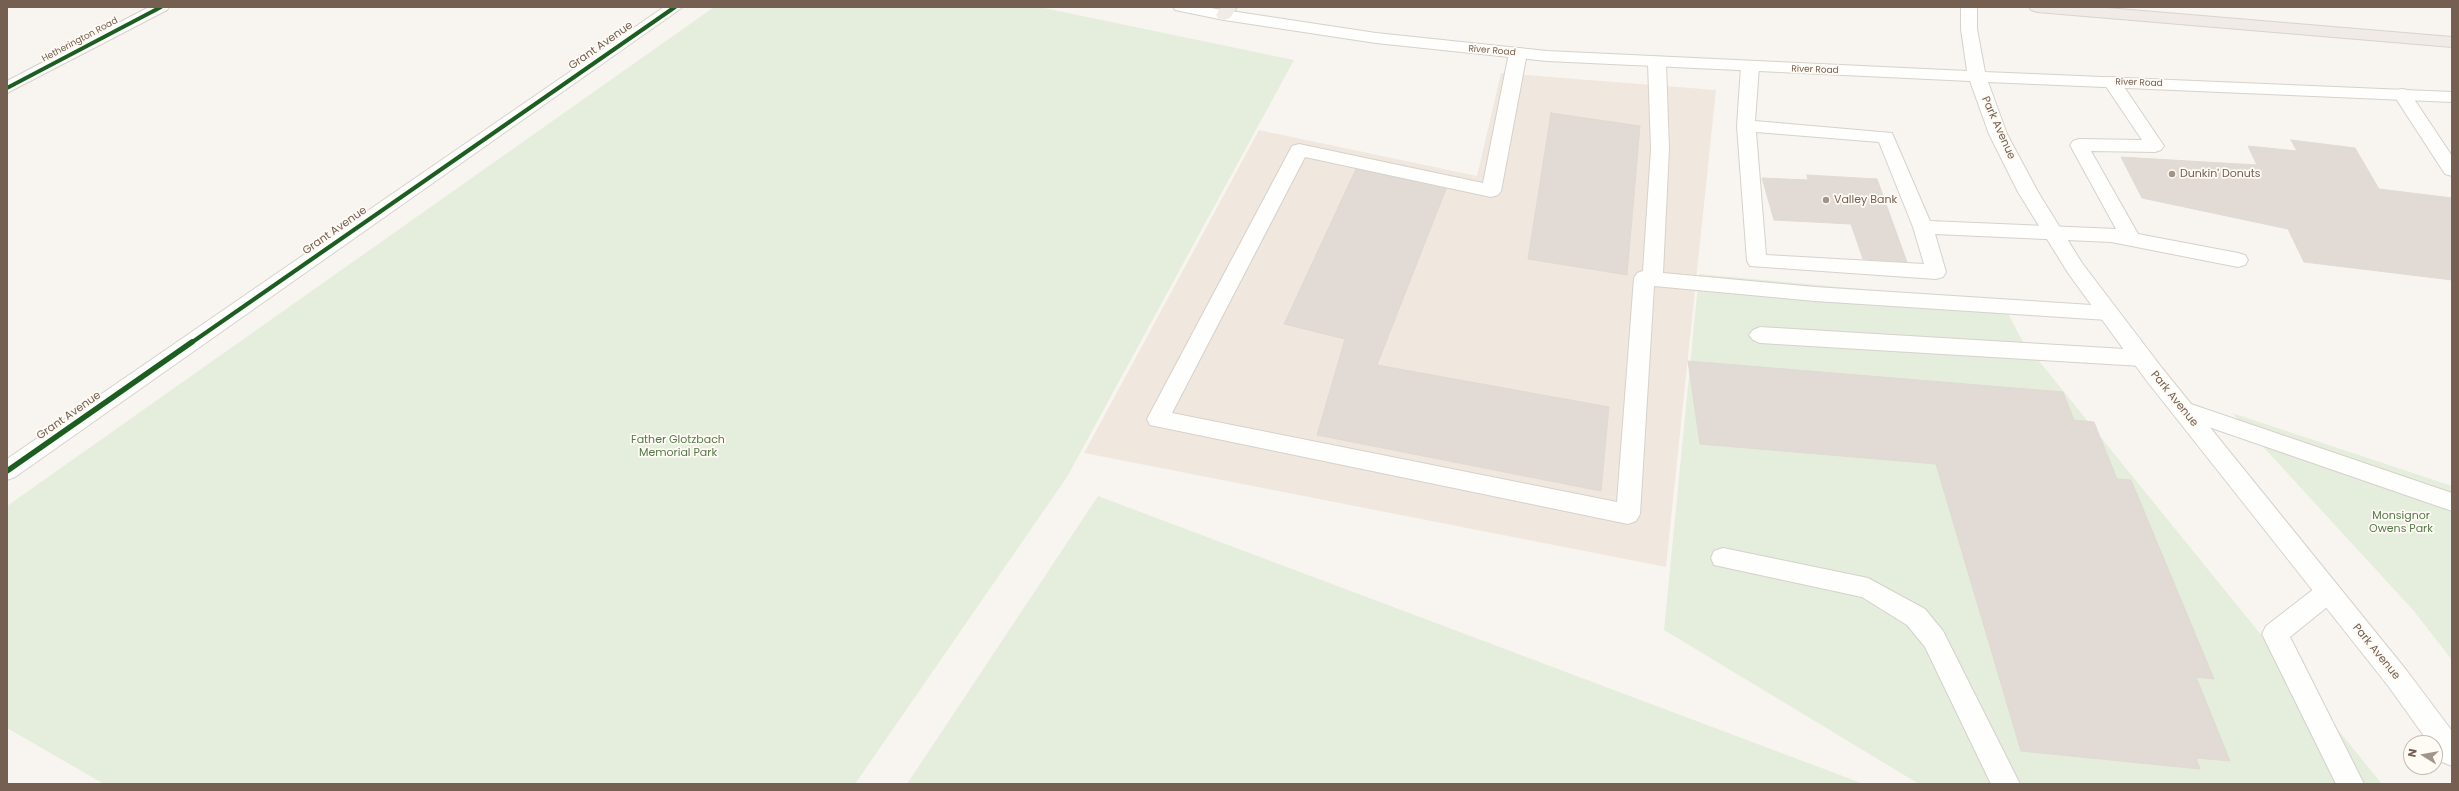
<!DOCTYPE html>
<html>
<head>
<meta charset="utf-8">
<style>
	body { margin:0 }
	#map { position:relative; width:2459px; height:791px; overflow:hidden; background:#f8f5f0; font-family:Poppins,sans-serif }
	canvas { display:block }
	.frame { position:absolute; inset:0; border:8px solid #755f51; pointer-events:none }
	.north { position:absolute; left:2403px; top:735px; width:40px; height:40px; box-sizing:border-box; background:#fefaf4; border:1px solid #c7bcb3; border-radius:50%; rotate:281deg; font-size:11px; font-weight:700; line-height:16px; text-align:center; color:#755f51 }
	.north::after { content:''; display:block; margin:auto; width:14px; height:18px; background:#a39489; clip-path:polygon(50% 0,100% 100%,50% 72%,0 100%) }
</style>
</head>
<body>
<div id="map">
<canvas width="2459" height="791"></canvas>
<div class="frame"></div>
<div class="north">N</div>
</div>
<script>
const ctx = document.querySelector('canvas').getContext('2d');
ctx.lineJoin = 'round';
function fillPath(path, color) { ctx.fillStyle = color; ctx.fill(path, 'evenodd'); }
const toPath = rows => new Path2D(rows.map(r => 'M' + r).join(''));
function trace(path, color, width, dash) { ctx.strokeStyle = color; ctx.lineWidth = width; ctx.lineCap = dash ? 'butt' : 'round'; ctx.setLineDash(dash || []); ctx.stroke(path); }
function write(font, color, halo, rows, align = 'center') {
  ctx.font = font + ' Poppins,sans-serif'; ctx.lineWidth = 3.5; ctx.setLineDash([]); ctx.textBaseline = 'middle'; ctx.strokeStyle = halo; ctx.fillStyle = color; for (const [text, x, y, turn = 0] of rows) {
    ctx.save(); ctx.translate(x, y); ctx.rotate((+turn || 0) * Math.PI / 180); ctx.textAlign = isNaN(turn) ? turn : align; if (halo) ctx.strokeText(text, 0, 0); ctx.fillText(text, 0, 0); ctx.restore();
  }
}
const residential = toPath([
	[1501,73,1716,90,1666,567,1084,453,1259,130,1477,176]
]);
const green = toPath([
	[714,7,1039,7,1294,60,1067,477,855,784,104,784,7,728,7,506],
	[1699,274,2002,302,2022,340,2382,784,1919,784,1664,630],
	[2232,413,2452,486,2452,660,2413,610],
	[1098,496,1864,784,907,784]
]);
const building = toPath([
	[1551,113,1640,126,1627,275,1528,259,1551,113],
	[2291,140,2355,148,2379,189,2452,198,2452,280,2304,262,2288,229,2142,198,2121,157,2257,165,2248,146,2297,151,2291,140],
	[1356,169,1446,189,1377,365,1609,407,1601,491,1317,435,1345,339,1284,324,1356,169],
	[1807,175,1877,179,1907,262,1863,259,1851,224,1774,220,1762,178,1808,180,1807,175],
	[1688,361,2063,392,2074,420,2094,422,2117,479,2131,480,2214,679,2196,677,2230,761,2196,758,2200,769,2021,751,1936,464,1700,444,1688,361]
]);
const service = toPath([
	[1518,48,1524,49,1527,53,1501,191,1498,195,1491,197,1305,157,1172,413,1617,502,1634,278,1637,273,1643,271,1651,149,1648,63,1651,59,1657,58,1663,59,1666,63,1669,149,1663,273,1815,287,2107,306,2114,308,2117,313,2114,318,2107,320,1815,301,1654,286,1640,514,1636,521,1628,524,1150,425,1147,419,1292,146,1299,144,1483,183,1509,53,1512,49,1518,48],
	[1750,62,1756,63,1759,67,1755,121,1892,133,1930,221,2116,229,2070,145,2073,141,2079,139,2142,140,2103,82,2106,78,2112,77,2118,78,2164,146,2161,150,2155,152,2091,151,2138,234,2238,253,2245,255,2248,260,2245,265,2238,267,2111,242,1935,234,1946,272,1943,277,1936,279,1750,266,1747,261,1737,126,1741,67,1744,63,1750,62],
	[1756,132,1879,142,1913,227,1924,264,1766,255,1756,132],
	[2402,89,2408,90,2452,156,2452,176,2445,174,2393,94,2396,90,2402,89],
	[1760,327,2141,350,2149,353,2152,358,2149,363,2141,366,1760,343,1753,340,1749,335,1753,330,1760,327],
	[2182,401,2452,493,2452,511,2174,415,2171,409,2174,403,2182,401],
	[1723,548,1868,578,1925,609,1943,631,2020,784,1991,784,1925,647,1907,625,1862,597,1714,565,1711,558,1714,551,1723,548],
	[2328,582,2337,585,2340,592,2337,599,2290,637,2364,784,2336,784,2262,634,2266,626,2319,585,2328,582]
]);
const minor = toPath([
	[149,7,169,7,167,10,7,93,7,81,149,7],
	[664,7,683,7,15,477,7,480,7,459,664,7]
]);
const tertiary = toPath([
	[1173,7,1207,7,1230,12,1232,15,1230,18,1224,20,1175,10,1173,7]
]);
const secondary = toPath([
	[1961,7,1977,7,1977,29,1985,72,2452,92,2452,102,1988,82,2007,134,2038,192,2082,263,2162,368,2407,671,2452,731,2452,766,2442,762,2435,752,2435,743,2429,743,2389,687,2146,380,2068,273,2018,192,1989,134,1970,81,1547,61,1376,43,1224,20,1218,18,1216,15,1218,12,1224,10,1376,33,1547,51,1967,71,1961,29,1961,7]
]);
const motorway = toPath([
	[1221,7,1237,7,1230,18,1224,20,1218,18,1216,15,1221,7],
	[2029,7,2095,7,2452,37,2452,47,2037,12,2031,10,2029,7]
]);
const cyclewayFar1 = toPath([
	[7,88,161,7],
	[191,343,675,7]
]);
const cycleway = toPath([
	[7,471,192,342]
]);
const markers = [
	[2172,174,4,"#a39489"],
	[1826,200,4,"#a39489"]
];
const farStreetnames = [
	["Hetherington Road",80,40,-28],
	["River Road",1492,51,5],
	["River Road",1815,70,2],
	["River Road",2139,83,2]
];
const streetNames = [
	["Grant Avenue",601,46,-35],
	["Park Avenue",1998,128,66],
	["Grant Avenue",335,231,-35],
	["Park Avenue",2174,399,51],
	["Grant Avenue",69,416,-35],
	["Park Avenue",2376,652,51]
];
const poiNames = [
	["Dunkin' Donuts",2180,174],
	["Valley Bank",1834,200]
];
const parkNames = [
	["Father Glotzbach",678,440],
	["Memorial Park",678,453],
	["Monsignor",2401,516],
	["Owens Park",2401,529]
];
fillPath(residential, '#f0e8df');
fillPath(green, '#e5eedc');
fillPath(building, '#e2dbd5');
trace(building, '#e0dad3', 1);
trace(service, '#d6d1cb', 2);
trace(minor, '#d6d1cb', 2);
trace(tertiary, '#d6d1cb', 2);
trace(secondary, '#d6d1cb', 2);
trace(motorway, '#d9d2cd', 2);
fillPath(service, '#fefefd');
fillPath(minor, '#fefefd');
fillPath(tertiary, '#fefefd');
fillPath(secondary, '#fefefd');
fillPath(motorway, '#f1ebe8');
trace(cyclewayFar1, '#1b5e20', 4);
trace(cycleway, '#1b5e20', 5.5);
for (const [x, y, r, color] of markers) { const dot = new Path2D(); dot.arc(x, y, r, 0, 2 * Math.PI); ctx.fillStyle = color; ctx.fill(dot); trace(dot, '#fefaf4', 1.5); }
write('9px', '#755f51', '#fefaf4', farStreetnames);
write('11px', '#755f51', '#fefaf4', streetNames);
write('11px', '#755f51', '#fefaf4', poiNames, 'left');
write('11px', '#56794a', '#fefaf4', parkNames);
</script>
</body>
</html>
